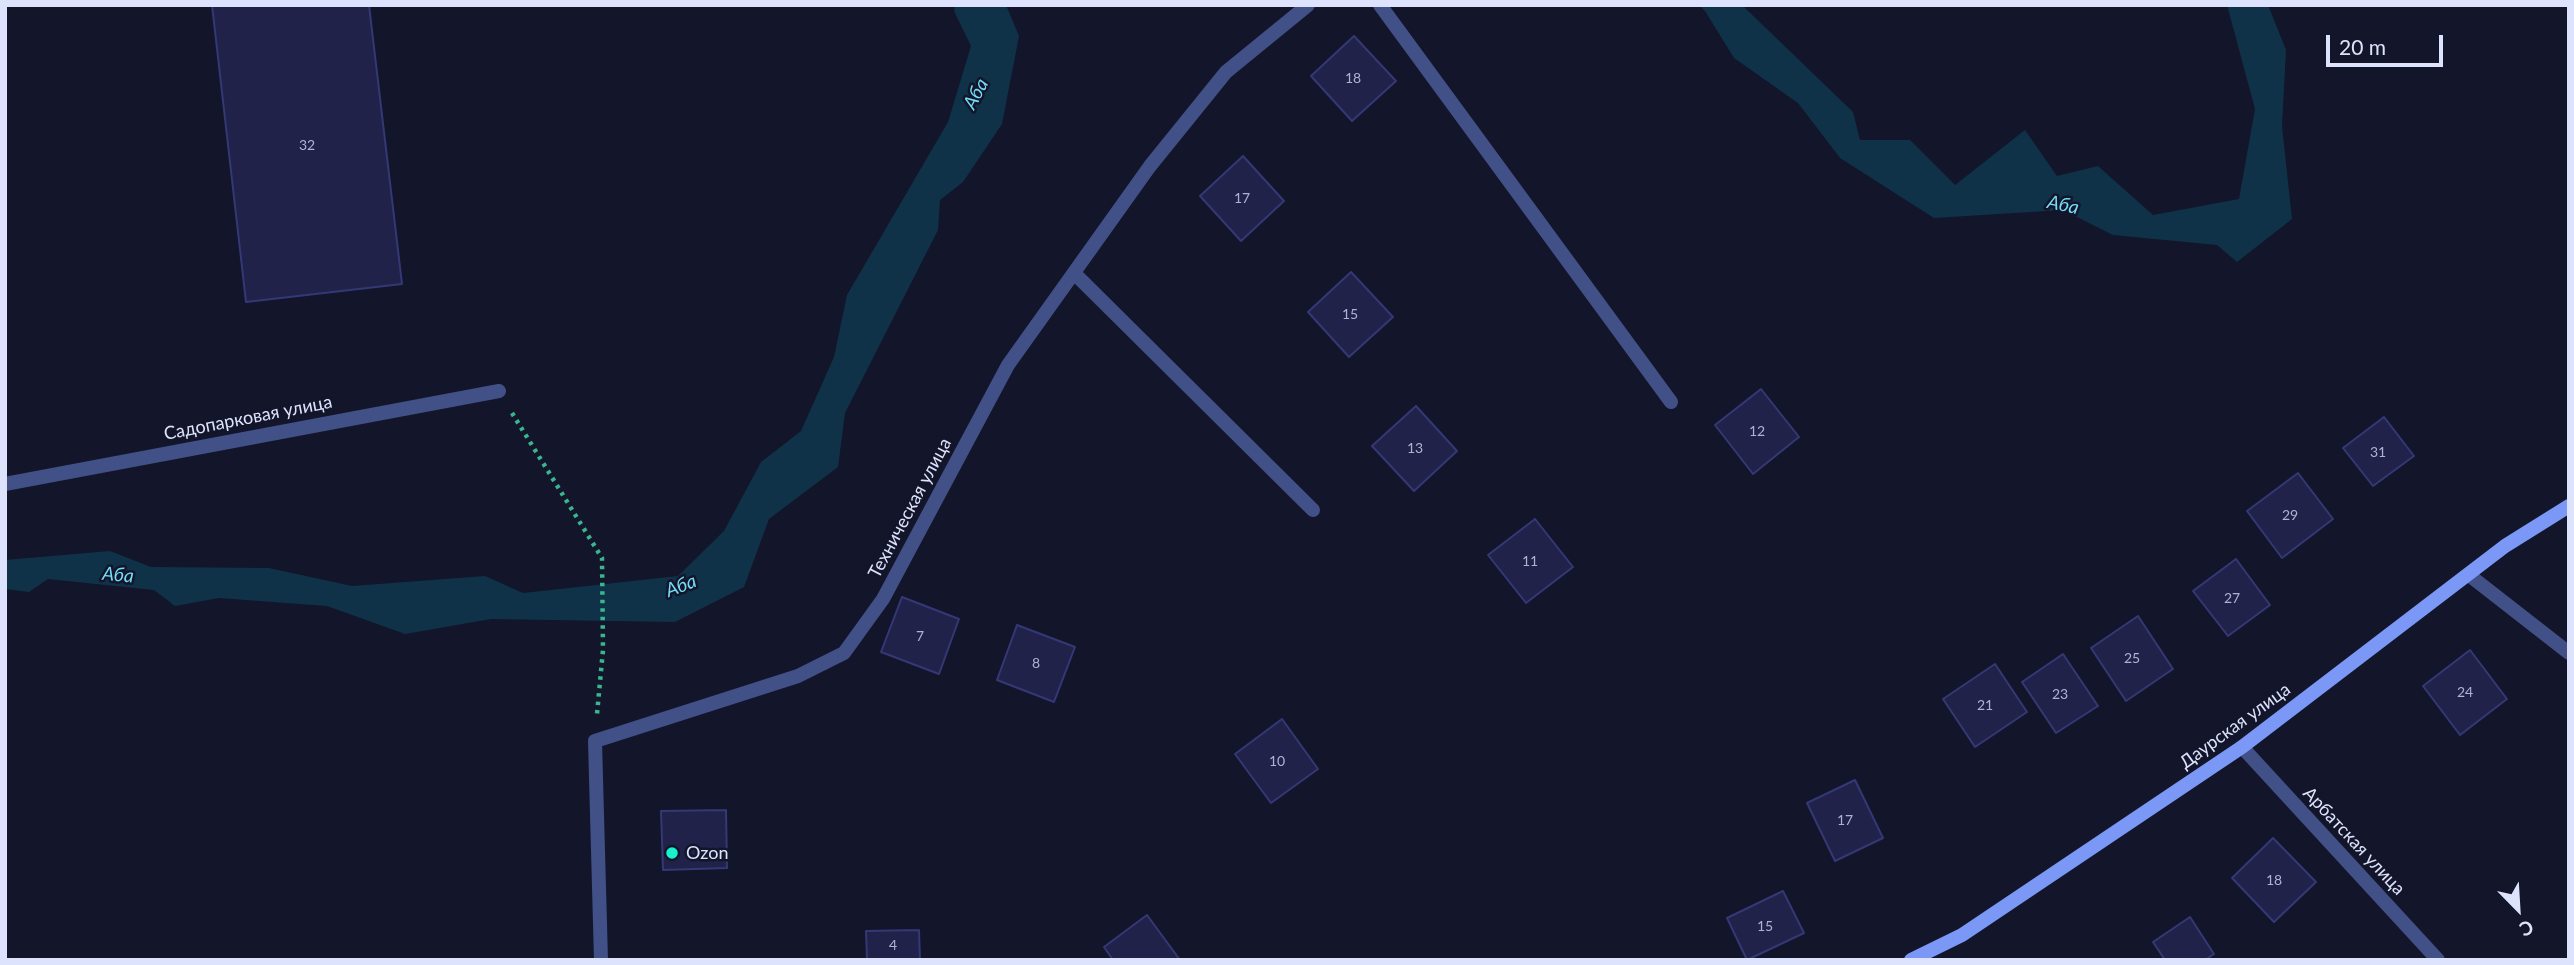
<!DOCTYPE html>
<html>
<head>
<meta charset="utf-8">
<style>
	body { margin:0 }
	#map { position:relative; width:2574px; height:965px; overflow:hidden; background:#13152a; font-family:Lato,sans-serif }
	canvas { display:block }
	.frame { position:absolute; inset:0; border:7px solid #dee3fd; pointer-events:none }
	.north { position:absolute; left:2483px; top:874px; width:70px; height:70px; -webkit-text-stroke:5px #13152a; paint-order:stroke; rotate:156deg; font-size:19px; font-weight:700; line-height:28px; text-align:center; color:#dee3fd }
	.north::after { content:''; display:block; margin:auto; width:24px; height:32px; background:#dee3fd; clip-path:polygon(50% 0,100% 100%,50% 72%,0 100%) }
	.scale { position:absolute; left:2326px; top:35px; width:117px; height:32px; box-sizing:border-box; border:4px solid #dee3fd; border-top:0; padding-left:9px; font-size:21px; line-height:24px; white-space:nowrap; color:#dee3fd; -webkit-text-stroke:5px #13152a; paint-order:stroke }
</style>
</head>
<body>
<div id="map">
<canvas width="2574" height="965"></canvas>
<div class="frame"></div>
<div class="north">С</div>
<div class="scale">20 m</div>
</div>
<script>
const ctx = document.querySelector('canvas').getContext('2d');
ctx.lineJoin = 'round';
function fillPath(path, color) { ctx.fillStyle = color; ctx.fill(path, 'evenodd'); }
const toPath = rows => new Path2D(rows.map(r => 'M' + r).join(''));
function trace(path, color, width, dash) { ctx.strokeStyle = color; ctx.lineWidth = width; ctx.lineCap = dash ? 'butt' : 'round'; ctx.setLineDash(dash || []); ctx.stroke(path); }
function write(font, color, halo, rows, align = 'center') {
  ctx.font = font + ' Lato,sans-serif'; ctx.lineWidth = 5; ctx.setLineDash([]); ctx.textBaseline = 'middle'; ctx.strokeStyle = halo; ctx.fillStyle = color; for (const [text, x, y, turn = 0] of rows) {
    ctx.save(); ctx.translate(x, y); ctx.rotate((+turn || 0) * Math.PI / 180); ctx.textAlign = isNaN(turn) ? turn : align; if (halo) ctx.strokeText(text, 0, 0); ctx.fillText(text, 0, 0); ctx.restore();
  }
}
const water = toPath([
	[955,5,1006,5,1019,36,1002,124,963,182,940,200,938,230,845,413,838,467,769,519,744,587,675,622,491,619,405,634,327,606,219,598,175,606,154,590,48,579,29,592,5,589,5,560,110,551,151,567,269,568,352,586,485,576,523,593,678,576,724,531,761,462,801,431,834,357,847,295,948,122,971,46,954,11],
	[1699,5,1742,5,1853,112,1860,140,1910,140,1955,185,2025,130,2057,176,2098,166,2153,215,2239,199,2255,109,2227,5,2268,5,2286,50,2282,126,2292,219,2237,262,2217,245,2113,235,2063,210,1934,218,1840,158,1798,103,1734,58,1705,11]
]);
const building = toPath([
	[212,5,369,5,402,284,246,302,212,5],
	[1354,36,1396,81,1352,121,1311,76,1354,36],
	[1243,156,1284,201,1241,241,1200,196,1243,156],
	[1351,272,1393,317,1349,357,1308,312,1351,272],
	[1761,389,1799,437,1753,474,1715,425,1761,389],
	[1416,406,1457,451,1414,491,1372,446,1416,406],
	[2384,417,2414,456,2373,486,2343,448,2384,417],
	[2298,473,2333,519,2282,558,2247,511,2298,473],
	[1535,519,1573,567,1526,603,1488,555,1535,519],
	[2236,559,2270,605,2228,636,2193,591,2236,559],
	[902,597,959,619,939,674,881,652,902,597],
	[2138,616,2173,669,2126,701,2091,648,2138,616],
	[1017,625,1075,647,1054,702,997,680,1017,625],
	[2470,650,2507,699,2460,735,2423,686,2470,650],
	[2063,654,2098,706,2056,733,2022,682,2063,654],
	[1995,664,2027,712,1975,747,1943,699,1995,664],
	[1282,719,1318,769,1271,803,1235,754,1282,719],
	[1855,780,1883,838,1835,861,1807,803,1855,780],
	[726,810,727,868,663,870,661,811,726,810],
	[2273,838,2316,882,2274,922,2232,878,2273,838],
	[1783,891,1804,933,1747,960,1727,918,1783,891],
	[1147,915,1180,960,1113,960,1104,947,1147,915],
	[2190,917,2214,954,2205,960,2165,960,2153,942,2190,917],
	[919,930,920,960,867,960,866,931,919,930]
]);
const path = toPath([
	[512,413,602,558,603,650,597,714]
]);
const street = toPath([
	[1380,5,1671,402],
	[1074,273,1313,510],
	[5,484,499,391],
	[2469,575,2569,653],
	[2242,747,2438,960],
	[601,960,595,741,798,676,844,653,883,599,1008,365,1150,166,1226,72,1308,5]
]);
const secondary = toPath([
	[1911,960,1962,935,2242,747,2505,546,2569,506]
]);
const markers = [
	[672,853,7,"#17f1ce"]
];
const numberNames = [
	["18",1353,78],
	["32",307,145],
	["17",1242,198],
	["15",1350,314],
	["12",1757,431],
	["13",1415,448],
	["31",2378,452],
	["29",2290,515],
	["11",1530,561],
	["27",2232,598],
	["7",920,636],
	["25",2132,658],
	["8",1036,663],
	["24",2465,692],
	["23",2060,694],
	["21",1985,705],
	["10",1277,761],
	["17",1845,820],
	["18",2274,880],
	["15",1765,926],
	["4",893,945]
];
const streetNames = [
	["Садопарковая улица",248,418,-11],
	["Техническая улица",910,508,-62],
	["Даурская улица",2235,726,-36],
	["Арбатская улица",2354,841,47]
];
const poiNames = [
	["Ozon",686,853]
];
const waterNames = [
	["Аба",976,94,-62],
	["Аба",2063,205,12],
	["Аба",118,575,5],
	["Аба",681,586,-21]
];
fillPath(water, '#0f3248');
fillPath(building, '#20224a');
trace(building, '#343875', 2);
trace(path, '#39b68e', 4.5, [3.5, 5]);
trace(street, '#415086', 14);
trace(secondary, '#7b98f7', 14);
for (const [x, y, r, color] of markers) { const dot = new Path2D(); dot.arc(x, y, r, 0, 2 * Math.PI); ctx.fillStyle = color; ctx.fill(dot); trace(dot, '#13152a', 2.5); }
write('14px', '#aeb3d0', null, numberNames);
write('18px', '#dee3fd', '#13152a', streetNames);
write('18px', '#dee3fd', '#13152a', poiNames, 'left');
write('italic 19px', '#73dcf6', '#13152a', waterNames);
</script>
</body>
</html>
